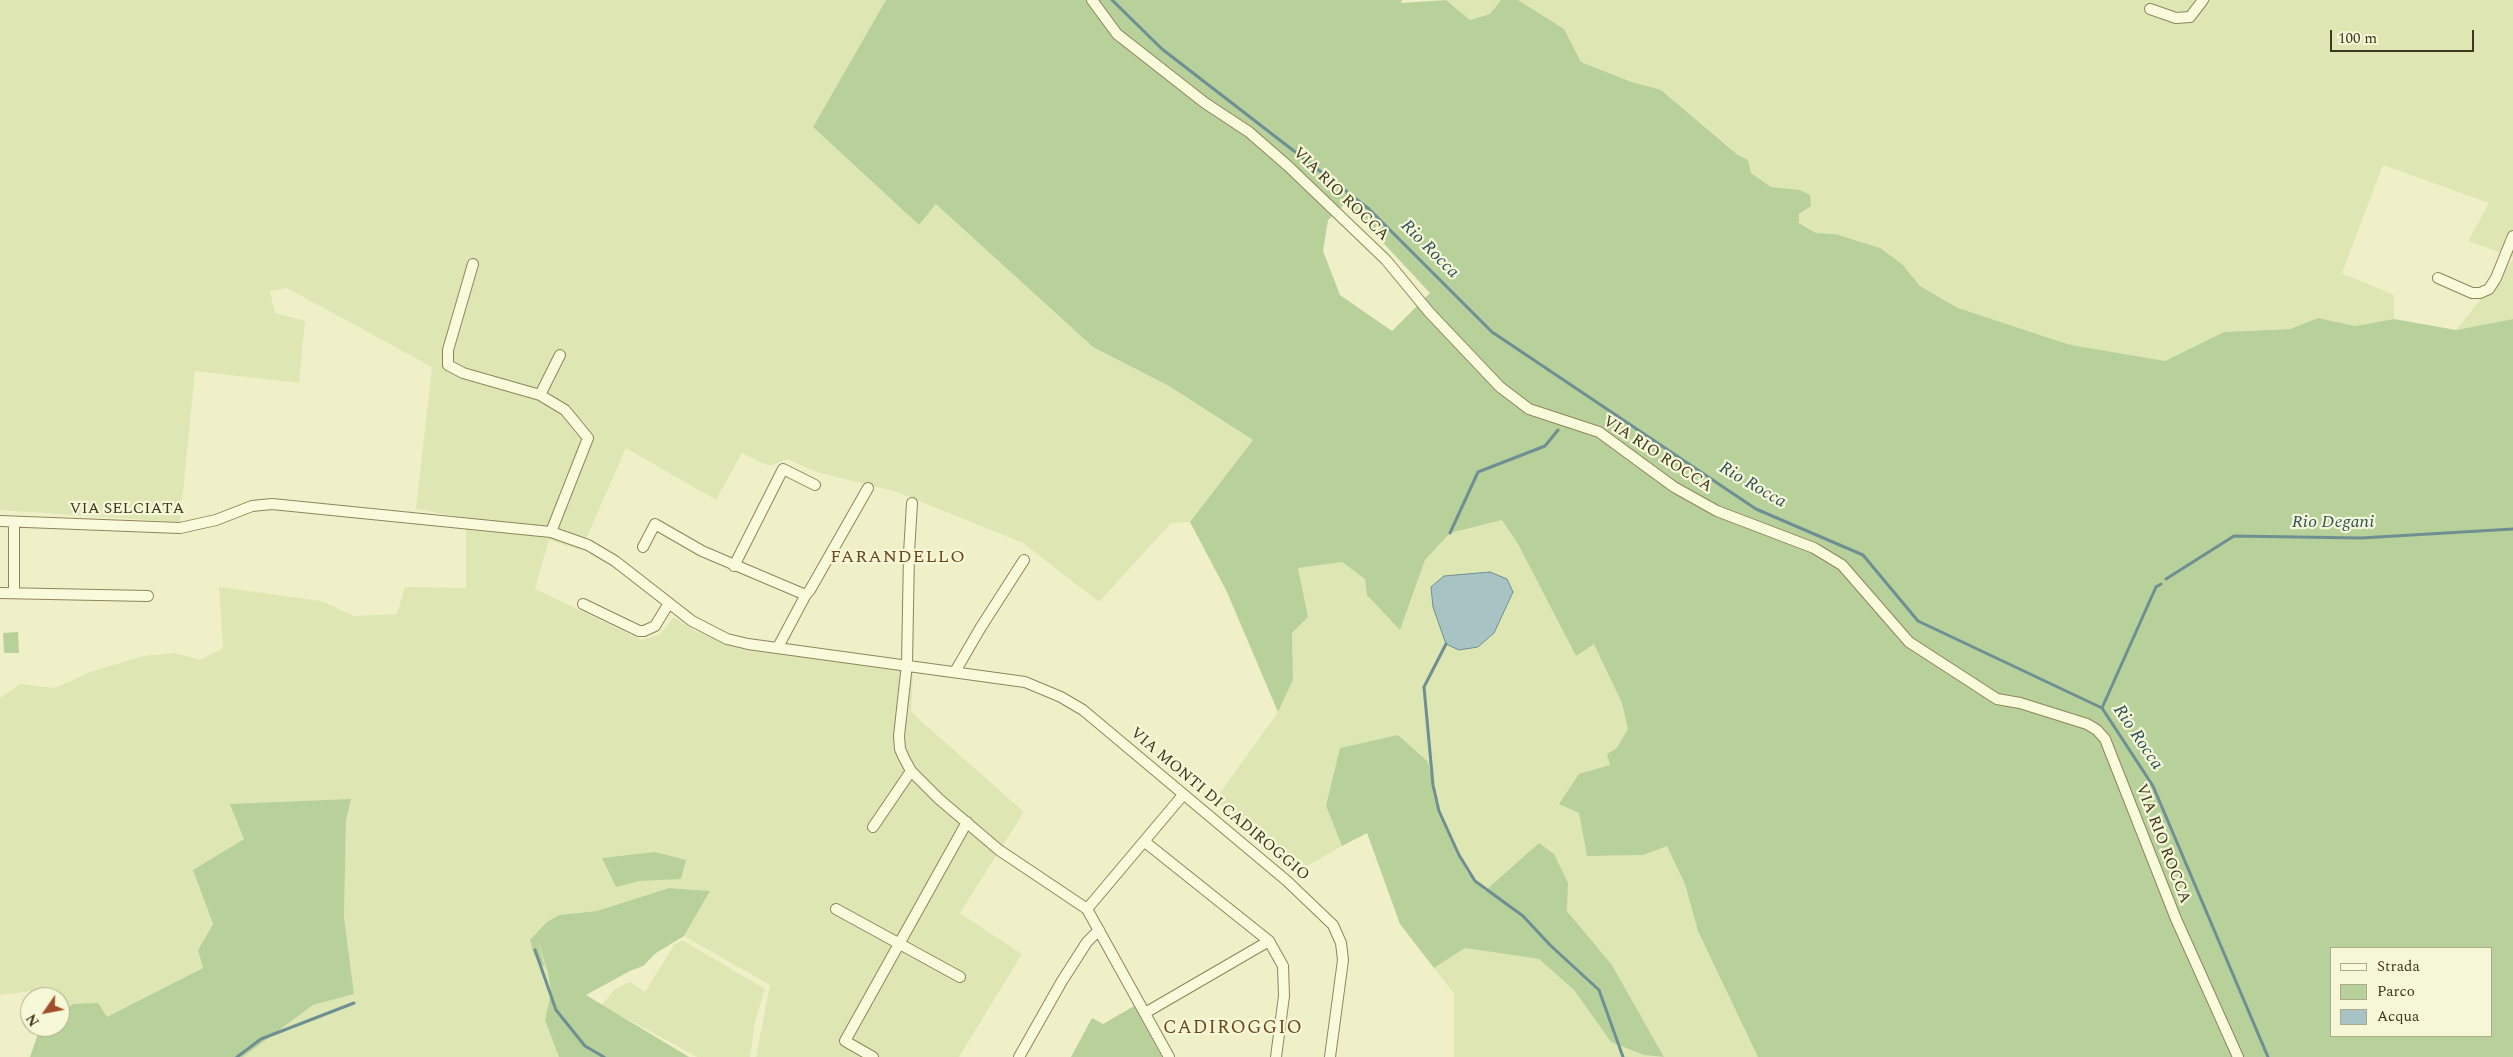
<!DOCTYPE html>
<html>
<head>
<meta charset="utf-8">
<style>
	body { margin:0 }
	#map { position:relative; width:2513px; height:1057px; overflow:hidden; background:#eff0c7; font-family:Spectral,serif }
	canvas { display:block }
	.legend { position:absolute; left:2330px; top:947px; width:162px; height:90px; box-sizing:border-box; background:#f6f7d7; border:1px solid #acaa8d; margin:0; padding:6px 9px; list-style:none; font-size:15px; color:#3d371f }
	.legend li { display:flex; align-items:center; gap:10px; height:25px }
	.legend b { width:25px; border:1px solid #acaa8d }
	.north { position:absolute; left:20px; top:987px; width:50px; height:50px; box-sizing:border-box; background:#f6f7d7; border:1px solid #acaa8d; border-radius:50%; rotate:237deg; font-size:14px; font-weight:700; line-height:20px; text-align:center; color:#3d371f }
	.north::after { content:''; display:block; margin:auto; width:18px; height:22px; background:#9f4e28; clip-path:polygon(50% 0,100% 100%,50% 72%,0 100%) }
	.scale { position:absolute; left:2330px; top:30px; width:144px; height:22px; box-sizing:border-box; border:2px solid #3d371f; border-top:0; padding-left:6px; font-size:15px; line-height:18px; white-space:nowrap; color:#3d371f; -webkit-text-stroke:4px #f6f7d7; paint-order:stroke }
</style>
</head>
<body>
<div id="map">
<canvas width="2513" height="1057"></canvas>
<ul class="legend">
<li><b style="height:6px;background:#f9fadb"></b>Strada</li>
<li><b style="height:14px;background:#b8d09a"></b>Parco</li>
<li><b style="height:14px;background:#a8c3c4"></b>Acqua</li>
</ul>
<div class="north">N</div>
<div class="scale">100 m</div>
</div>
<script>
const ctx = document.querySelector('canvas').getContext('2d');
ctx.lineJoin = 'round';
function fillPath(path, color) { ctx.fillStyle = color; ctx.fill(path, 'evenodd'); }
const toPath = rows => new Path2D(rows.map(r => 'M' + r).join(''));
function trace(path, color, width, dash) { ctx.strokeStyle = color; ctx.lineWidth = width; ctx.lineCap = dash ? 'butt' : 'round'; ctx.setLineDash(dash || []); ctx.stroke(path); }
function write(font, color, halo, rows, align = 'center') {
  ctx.font = font + ' Spectral,serif'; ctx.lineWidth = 4.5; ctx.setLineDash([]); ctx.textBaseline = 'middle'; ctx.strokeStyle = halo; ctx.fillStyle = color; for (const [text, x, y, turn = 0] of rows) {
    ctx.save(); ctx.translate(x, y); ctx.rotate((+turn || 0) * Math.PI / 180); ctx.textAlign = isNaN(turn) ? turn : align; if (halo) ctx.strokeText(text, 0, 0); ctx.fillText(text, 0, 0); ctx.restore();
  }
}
const farmland = toPath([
	[0,0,886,0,813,127,919,225,936,203,1093,347,1169,386,1253,440,1190,522,1171,523,1099,602,1023,543,897,492,816,472,788,459,769,466,742,453,716,500,626,448,581,550,549,540,535,589,642,640,659,635,674,617,695,631,730,644,913,671,911,712,1024,812,960,913,1022,954,959,1057,756,1057,770,985,684,936,710,891,669,888,597,911,559,915,548,973,551,993,545,1020,559,1057,243,1057,313,1005,354,994,344,917,346,820,350,799,244,839,193,870,213,924,198,950,203,968,107,1018,73,1004,60,1013,60,997,34,997,32,991,0,995,0,698,20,684,55,688,90,672,143,656,175,653,200,660,223,648,219,587,321,601,354,616,397,614,405,587,466,588,466,518,416,509,432,367,287,288,270,291,275,313,305,321,299,383,195,371,180,522,0,510],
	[1446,0,1501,0,1490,14,1470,20],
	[1518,0,2513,0,2513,257,2468,241,2489,203,2383,165,2342,273,2394,295,2394,319,2355,326,2318,318,2290,329,2224,332,2165,361,2070,345,1964,311,1920,286,1903,265,1835,234,1816,233,1799,222,1800,190,1771,187,1751,173,1748,160,1739,155,1661,90,1638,84,1581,62,1564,29],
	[2513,259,2513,319,2456,330],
	[1502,520,1518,544,1576,656,1620,624,1651,758,1560,804,1579,813,1587,856,1674,843,1890,1057,1664,1057,1612,965,1567,911,1568,883,1539,844,1486,891,1467,872,1439,811,1428,762,1326,806,1342,846,1300,870,1215,800,1278,712,1293,680,1292,633,1307,617,1298,568,1342,562,1408,607,1425,560,1450,533],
	[682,940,765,989,755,1022,750,1057,697,1057,602,1005,614,990,630,982,645,992,674,945],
	[1465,948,1539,959,1574,990,1611,1042,1644,1055,1663,1057,1454,1057,1454,994,1434,968]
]);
const green = toPath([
	[886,0,1402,0,1401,3,1446,0,1470,20,1490,14,1501,0,1518,0,1564,29,1581,62,1632,82,1661,90,1738,155,1748,160,1751,173,1771,187,1800,190,1810,195,1811,206,1799,214,1799,223,1816,233,1835,234,1880,248,1903,265,1920,286,1958,308,2055,340,2071,345,2165,361,2224,332,2290,329,2318,318,2355,326,2394,319,2456,330,2513,319,2513,1057,1758,1057,1698,931,1685,884,1667,846,1643,855,1587,856,1579,813,1559,804,1579,774,1610,765,1607,754,1617,748,1628,729,1622,703,1594,644,1576,656,1518,544,1502,520,1450,533,1425,560,1400,630,1367,595,1365,579,1342,562,1298,568,1308,617,1292,633,1293,680,1278,712,1227,592,1190,522,1253,440,1169,386,1093,347,936,204,919,225,813,127],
	[1346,203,1430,293,1392,331,1340,295,1323,251,1328,220],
	[2332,948,2492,948,2492,1036,2332,1036],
	[18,632,19,653,4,653,3,633],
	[1398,735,1428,762,1439,811,1467,872,1485,891,1539,843,1554,854,1568,883,1567,911,1612,965,1664,1057,1644,1055,1611,1042,1574,990,1539,959,1465,948,1434,968,1400,924,1367,833,1342,846,1326,806,1340,748],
	[351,799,346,820,344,917,354,994,313,1005,243,1057,30,1057,40,1028,60,1027,60,1013,73,1004,98,1003,107,1017,203,968,198,950,213,924,193,870,244,839,230,804],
	[655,852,686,860,681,879,639,881,616,887,602,858],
	[669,888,710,891,684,936,656,953,643,966,630,971,586,995,689,1057,559,1057,545,1020,551,993,548,973,537,937,545,968,534,955,530,940,547,922,559,915,597,911],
	[1134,1006,1162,1057,1071,1057,1092,1018,1103,1024]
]);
const water = toPath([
	[1490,572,1507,579,1513,592,1494,633,1478,647,1459,650,1446,644,1433,607,1431,587,1444,576,1490,572]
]);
const stream = toPath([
	[1112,0,1162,49,1369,209,1492,332,1756,509,1863,555,1918,621,2102,708,2153,786,2268,1057],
	[1450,533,1478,472,1545,446,1558,430],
	[2166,579,2234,536,2361,538,2513,529],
	[1446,644,1424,687,1433,785,1439,811,1459,855,1475,881,1523,916,1550,945,1599,990,1623,1057],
	[2102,708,2156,587,2161,584],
	[535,950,556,1010,585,1046,604,1057],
	[237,1057,261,1039,354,1003]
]);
const street = toPath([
	[1092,0,1117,34,1205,103,1249,132,1288,166,1386,260,1429,312,1500,387,1529,409,1599,432,1674,487,1717,511,1814,548,1842,565,1909,642,1997,699,2020,703,2087,724,2097,730,2105,739,2176,919,2238,1057],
	[2150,9,2176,18,2190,17,2203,0],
	[473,264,448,350,448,365,463,373,540,395],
	[2438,278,2472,293,2480,293,2489,289,2496,278,2513,236],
	[912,503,909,553,907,664,899,736,900,749,904,758,911,771,939,799,999,850,1087,909,1169,1057],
	[0,521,180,528,216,520,252,506,272,504,551,532,588,545,615,561,692,621,727,639,748,644,1025,682,1061,697,1083,710,1287,881,1333,925,1341,943,1343,960,1330,1057],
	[551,532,588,438,565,410,540,395,560,355],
	[643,547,655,524,702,551,801,593,805,596,803,600,778,647],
	[734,566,783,469,815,485],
	[0,593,148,596],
	[14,593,14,522],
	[805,596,810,590,868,488],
	[583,604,639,631,644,631,655,626,669,603],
	[956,670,981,627,1024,560],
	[873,827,911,771],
	[1145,842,1269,941,1283,966,1284,996,1276,1057],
	[836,909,960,977],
	[1087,909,1183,795],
	[1145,1013,1269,941],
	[873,1057,845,1041,967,822],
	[1019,1057,1062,981,1087,942,1099,930]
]);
const streetNames = [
	["VIA RIO ROCCA",1340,195,44],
	["VIA RIO ROCCA",1657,455,33],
	["VIA SELCIATA",127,510],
	["VIA MONTI DI CADIROGGIO",1219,805,40],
	["VIA RIO ROCCA",2162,844,69]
];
const waterNames = [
	["Rio Rocca",1429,250,45],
	["Rio Rocca",1752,486,30],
	["Rio Degani",2333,523],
	["Rio Rocca",2137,738,56]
];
const neighbourhoodNames = [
	["FARANDELLO",898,558]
];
const quarterNames = [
	["CADIROGGIO",1233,1029]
];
fillPath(farmland, '#dee7b4');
fillPath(green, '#b8d09a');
fillPath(water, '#a8c3c4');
trace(water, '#6e9093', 1);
trace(stream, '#6e9093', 3);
trace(street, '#8d865b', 12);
trace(street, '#f9fadb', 10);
write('16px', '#3d371f', '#f6f7d7', streetNames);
write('italic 18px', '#2e515d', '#f6f7d7', waterNames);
ctx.letterSpacing = '1px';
write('18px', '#6c471d', '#f6f7d7', neighbourhoodNames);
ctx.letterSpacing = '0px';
ctx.letterSpacing = '1px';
write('19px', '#6c471d', '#f6f7d7', quarterNames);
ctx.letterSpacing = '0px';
</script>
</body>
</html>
